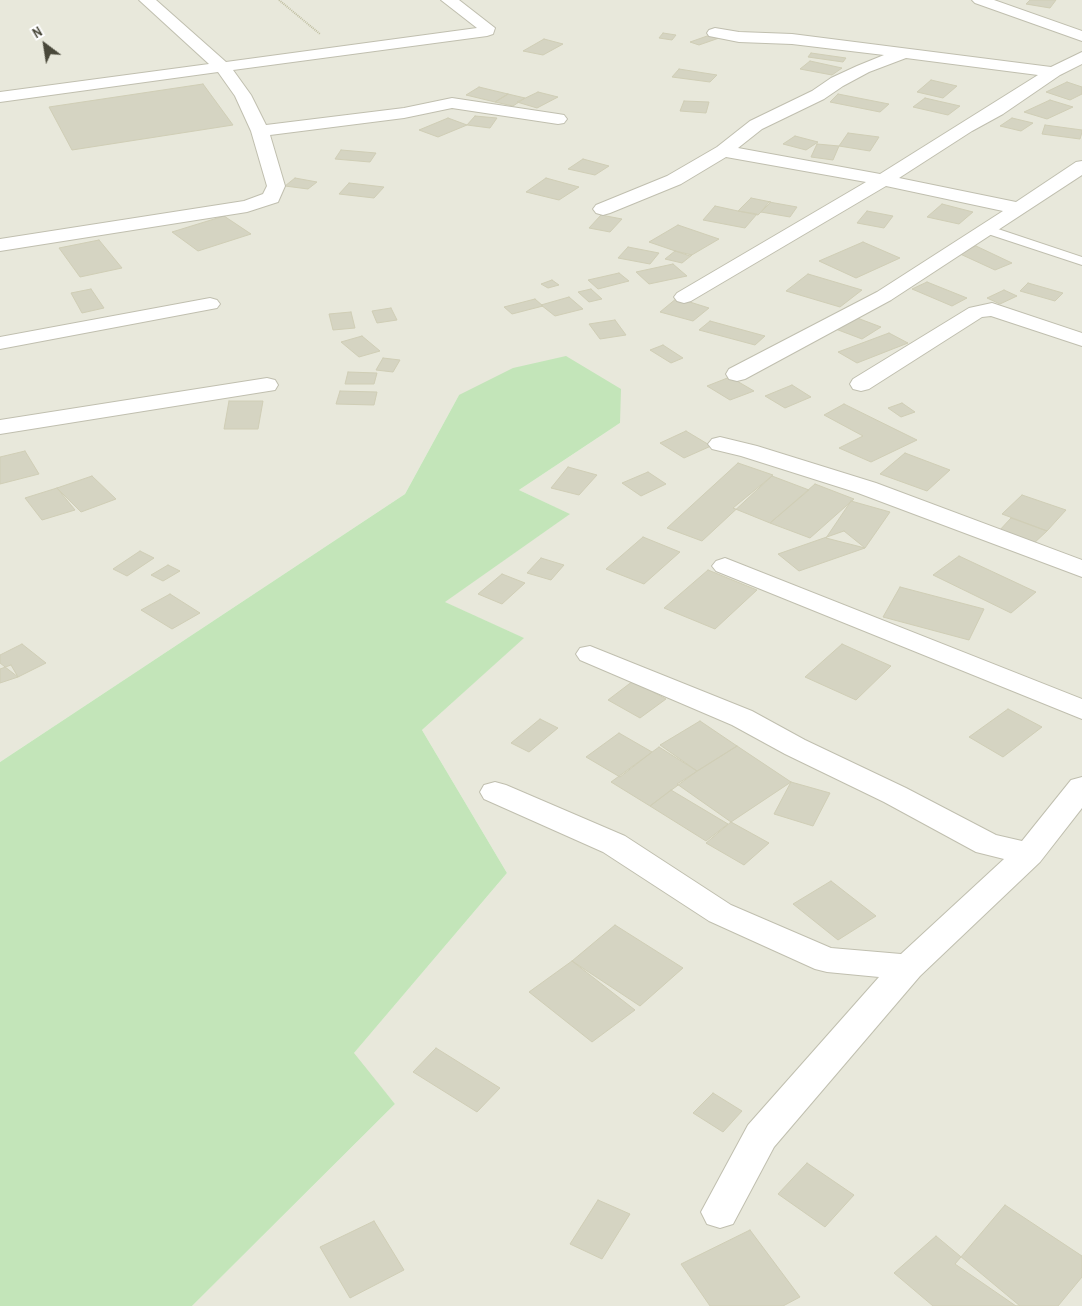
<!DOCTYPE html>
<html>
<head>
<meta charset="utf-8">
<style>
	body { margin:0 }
	#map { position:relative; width:1082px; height:1306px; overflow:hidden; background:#f5f5ec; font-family:"Archivo Narrow",sans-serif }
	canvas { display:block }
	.north { position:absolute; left:20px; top:20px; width:50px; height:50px; -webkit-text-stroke:4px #fff; paint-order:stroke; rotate:329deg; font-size:14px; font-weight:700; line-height:20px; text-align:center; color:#49483a }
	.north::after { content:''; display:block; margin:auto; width:18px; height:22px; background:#49483a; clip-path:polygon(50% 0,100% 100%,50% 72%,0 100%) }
</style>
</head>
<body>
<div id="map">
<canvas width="1082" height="1306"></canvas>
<div class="north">N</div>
</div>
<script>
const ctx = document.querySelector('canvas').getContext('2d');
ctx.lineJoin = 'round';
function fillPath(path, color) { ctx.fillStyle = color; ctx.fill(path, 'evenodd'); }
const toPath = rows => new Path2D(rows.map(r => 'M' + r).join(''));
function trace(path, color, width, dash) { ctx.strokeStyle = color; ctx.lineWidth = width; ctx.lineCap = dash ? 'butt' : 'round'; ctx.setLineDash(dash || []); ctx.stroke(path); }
const residential = toPath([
	[0,0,1082,0,1082,1306,192,1306,395,1104,353,1054,507,873,422,730,523,638,444,602,569,514,519,490,620,423,459,395,405,494,0,762]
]);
const green = toPath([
	[566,356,621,389,620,423,519,490,570,514,445,602,524,638,422,730,507,873,354,1053,395,1104,192,1306,0,1306,0,762,405,494,459,395,513,368]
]);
const building = toPath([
	[1030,0,1056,0,1050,8,1026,4,1030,0],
	[663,33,676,35,672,40,659,38,663,33],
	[713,34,722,37,699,45,690,42,713,34],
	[544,39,563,44,543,55,523,51,544,39],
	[811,53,846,58,843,62,808,57,811,53],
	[810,61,842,68,832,75,800,69,810,61],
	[679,69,717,75,710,82,672,77,679,69],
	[931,80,957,86,943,98,917,92,931,80],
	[1067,82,1082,87,1082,94,1070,100,1046,92,1067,82],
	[203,84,233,125,72,150,49,107,203,84],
	[479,87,508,94,495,102,466,95,479,87],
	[538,92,558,97,537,108,517,102,538,92],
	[508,94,525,98,513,106,495,102,508,94],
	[838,94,889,104,880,112,830,102,838,94],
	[925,98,960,106,948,115,913,107,925,98],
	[1050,100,1073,107,1047,119,1024,112,1050,100],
	[684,101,709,102,706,113,680,111,684,101],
	[475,116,497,118,490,128,467,125,475,116],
	[448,118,467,125,438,137,419,130,448,118],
	[1012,118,1033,123,1021,131,1000,126,1012,118],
	[1045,125,1082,130,1082,132,1080,139,1042,134,1045,125],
	[848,133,879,137,870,151,839,146,848,133],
	[795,136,818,142,806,150,783,144,795,136],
	[817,144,839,146,833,160,811,157,817,144],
	[341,150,376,153,370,162,335,159,341,150],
	[583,159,609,166,595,175,568,169,583,159],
	[295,178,317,182,308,189,285,186,295,178],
	[546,178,579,187,559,200,526,192,546,178],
	[349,183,384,187,374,198,339,194,349,183],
	[751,198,771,202,758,215,738,211,751,198],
	[769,202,797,207,790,217,761,212,769,202],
	[942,204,973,212,959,224,927,217,942,204],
	[715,206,738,211,757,214,745,228,703,220,715,206],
	[867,211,893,216,884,228,857,223,867,211],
	[601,215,622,219,610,232,589,228,601,215],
	[224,216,251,234,198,251,172,232,224,216],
	[678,225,719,239,690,256,649,242,678,225],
	[99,240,122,268,80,277,59,248,99,240],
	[863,242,900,258,856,278,819,261,863,242],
	[976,246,1012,263,995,270,958,253,976,246],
	[628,247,659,253,650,264,618,258,628,247],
	[675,251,692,255,682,263,665,259,675,251],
	[673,264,687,276,649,284,636,272,673,264],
	[619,273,629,281,598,289,588,280,619,273],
	[808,274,862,290,840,307,786,291,808,274],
	[552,280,559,285,548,288,541,284,552,280],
	[927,282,967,298,952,306,912,289,927,282],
	[1028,283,1063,293,1055,301,1020,291,1028,283],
	[91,289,104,308,82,313,71,293,91,289],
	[591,289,602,299,589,302,578,292,591,289],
	[1004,290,1017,296,1000,304,987,298,1004,290],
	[569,297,583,309,555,316,541,305,569,297],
	[677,298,709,308,693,321,660,312,677,298],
	[535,299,543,306,512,314,504,307,535,299],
	[391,308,397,320,377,323,372,311,391,308],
	[351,312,355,328,333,330,329,314,351,312],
	[852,316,881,327,862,339,833,328,852,316],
	[615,320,626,335,600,339,589,324,615,320],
	[710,321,765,336,755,345,699,330,710,321],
	[889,333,908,343,857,363,838,352,889,333],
	[362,336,380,351,359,357,341,342,362,336],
	[663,345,683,358,671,363,650,350,663,345],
	[383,358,400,360,393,372,376,370,383,358],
	[348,372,377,373,374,384,345,384,348,372],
	[730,377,754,391,730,400,707,386,730,377],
	[792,385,811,397,785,408,765,396,792,385],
	[340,391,377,392,374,405,336,404,340,391],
	[229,401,263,401,258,429,224,429,229,401],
	[902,403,915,412,901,417,888,408,902,403],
	[844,404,917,440,871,462,839,448,863,436,824,415,844,404],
	[686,431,711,446,684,458,660,443,686,431],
	[25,451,39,474,0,484,0,457,25,451],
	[905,453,950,470,927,491,880,474,905,453],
	[738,463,773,475,702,541,667,528,738,463],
	[568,467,597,475,579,495,551,488,568,467],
	[648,472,666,484,641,496,622,483,648,472],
	[92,476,116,499,81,512,57,488,92,476],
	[772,476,809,490,770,523,733,508,772,476],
	[815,484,854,499,810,538,770,523,815,484],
	[57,488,75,510,42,520,25,498,57,488],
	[1022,495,1066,510,1047,531,1002,514,1022,495],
	[851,501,890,512,865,548,826,538,851,501],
	[1011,518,1047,531,1032,545,998,532,1011,518],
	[844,531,865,548,799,571,778,554,844,531],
	[643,537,680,552,644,584,606,569,643,537],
	[140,551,154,558,127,576,113,569,140,551],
	[959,556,1036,592,1011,613,933,575,959,556],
	[541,558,564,565,551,580,527,573,541,558],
	[168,565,180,571,163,581,151,575,168,565],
	[708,570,757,590,715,629,664,608,708,570],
	[502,574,525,583,502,604,478,594,502,574],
	[900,587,984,609,969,640,883,617,900,587],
	[170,594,200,613,172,629,141,610,170,594],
	[22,644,46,663,18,677,0,663,0,655,22,644],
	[842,644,891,666,856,700,805,677,842,644],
	[11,665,18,677,0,683,0,669,11,665],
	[633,681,666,699,640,718,608,700,633,681],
	[1008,709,1042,727,1003,757,969,737,1008,709],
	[540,719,558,728,529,752,511,743,540,719],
	[700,721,737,746,697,771,660,745,700,721],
	[619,733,652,752,620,777,586,757,619,733],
	[737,746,791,782,731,822,677,784,737,746],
	[659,747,697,771,650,806,611,782,659,747],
	[791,782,830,793,813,826,774,814,791,782],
	[671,790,728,824,706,841,650,806,671,790],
	[731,822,769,843,744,865,706,843,731,822],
	[831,881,876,916,838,940,793,904,831,881],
	[615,925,683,968,640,1006,572,961,615,925],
	[572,961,635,1010,592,1042,529,992,572,961],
	[436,1048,500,1088,477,1112,413,1072,436,1048],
	[713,1093,742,1111,723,1132,693,1113,713,1093],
	[807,1163,854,1195,825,1227,778,1194,807,1163],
	[598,1200,630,1214,602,1259,570,1244,598,1200],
	[1005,1205,1082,1256,1082,1277,1058,1306,1016,1306,955,1264,1005,1205],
	[374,1221,404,1270,350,1298,320,1247,374,1221],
	[750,1230,800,1297,783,1306,710,1306,681,1264,750,1230],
	[936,1236,1020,1306,933,1306,894,1273,936,1236]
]);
const path = toPath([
	[279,0,320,34]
]);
const service = toPath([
	[986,225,1082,257,1082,265,982,232,980,229,982,226,986,225]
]);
const minor = toPath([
	[139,0,156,0,226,62,477,28,441,0,459,0,495,28,493,34,487,36,233,70,251,95,266,125,404,108,452,98,558,114,564,115,567,119,564,123,558,124,452,108,404,118,270,135,285,186,278,202,247,212,0,251,0,239,244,201,263,194,267,186,251,131,235,96,218,72,0,102,0,92,209,64,139,0],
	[972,0,994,0,1082,31,1082,41,975,3,972,0],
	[715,28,739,32,792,34,1051,67,1082,52,1082,64,1060,75,1003,114,972,131,899,178,1016,202,1076,162,1082,161,1082,175,891,300,745,379,737,381,729,379,726,374,729,369,877,292,1003,211,886,186,691,301,684,303,677,301,674,297,677,293,866,182,726,157,681,184,610,213,603,215,596,213,593,209,596,205,667,176,717,147,750,121,812,91,831,78,857,66,884,55,792,44,739,42,709,36,707,33,709,30,715,28],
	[906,58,1038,75,880,174,738,148,762,129,824,99,843,86,869,72,906,58],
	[210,298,217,300,220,304,217,308,0,349,0,337,210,298],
	[992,303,1082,333,1082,346,991,316,982,317,869,389,861,391,853,389,850,384,853,379,969,308,992,303],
	[267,378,275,380,278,385,275,390,0,434,0,420,267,378],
	[720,437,757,446,876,483,1082,560,1082,577,858,493,741,456,712,449,708,444,712,439,720,437],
	[725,558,1082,699,1082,719,716,571,712,566,716,561,725,558],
	[590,646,752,711,805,740,906,788,996,835,1022,841,1071,780,1082,777,1082,808,1040,862,920,976,774,1147,733,1224,720,1228,707,1224,701,1212,748,1125,879,977,827,972,815,969,709,921,603,852,484,799,480,792,484,785,495,782,506,785,625,836,731,905,831,948,901,954,1004,859,976,852,884,802,785,754,732,725,580,660,576,654,580,648,590,646]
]);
fillPath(residential, '#e8e8db');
fillPath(green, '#c3e5b9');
fillPath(building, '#d5d4c2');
trace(building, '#d0ceb6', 1);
trace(service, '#c0bfaf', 2);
trace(minor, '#c0bfaf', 2);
trace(path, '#c0bfa2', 2, [1, 1]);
fillPath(service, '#fff');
fillPath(minor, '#fff');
</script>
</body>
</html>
